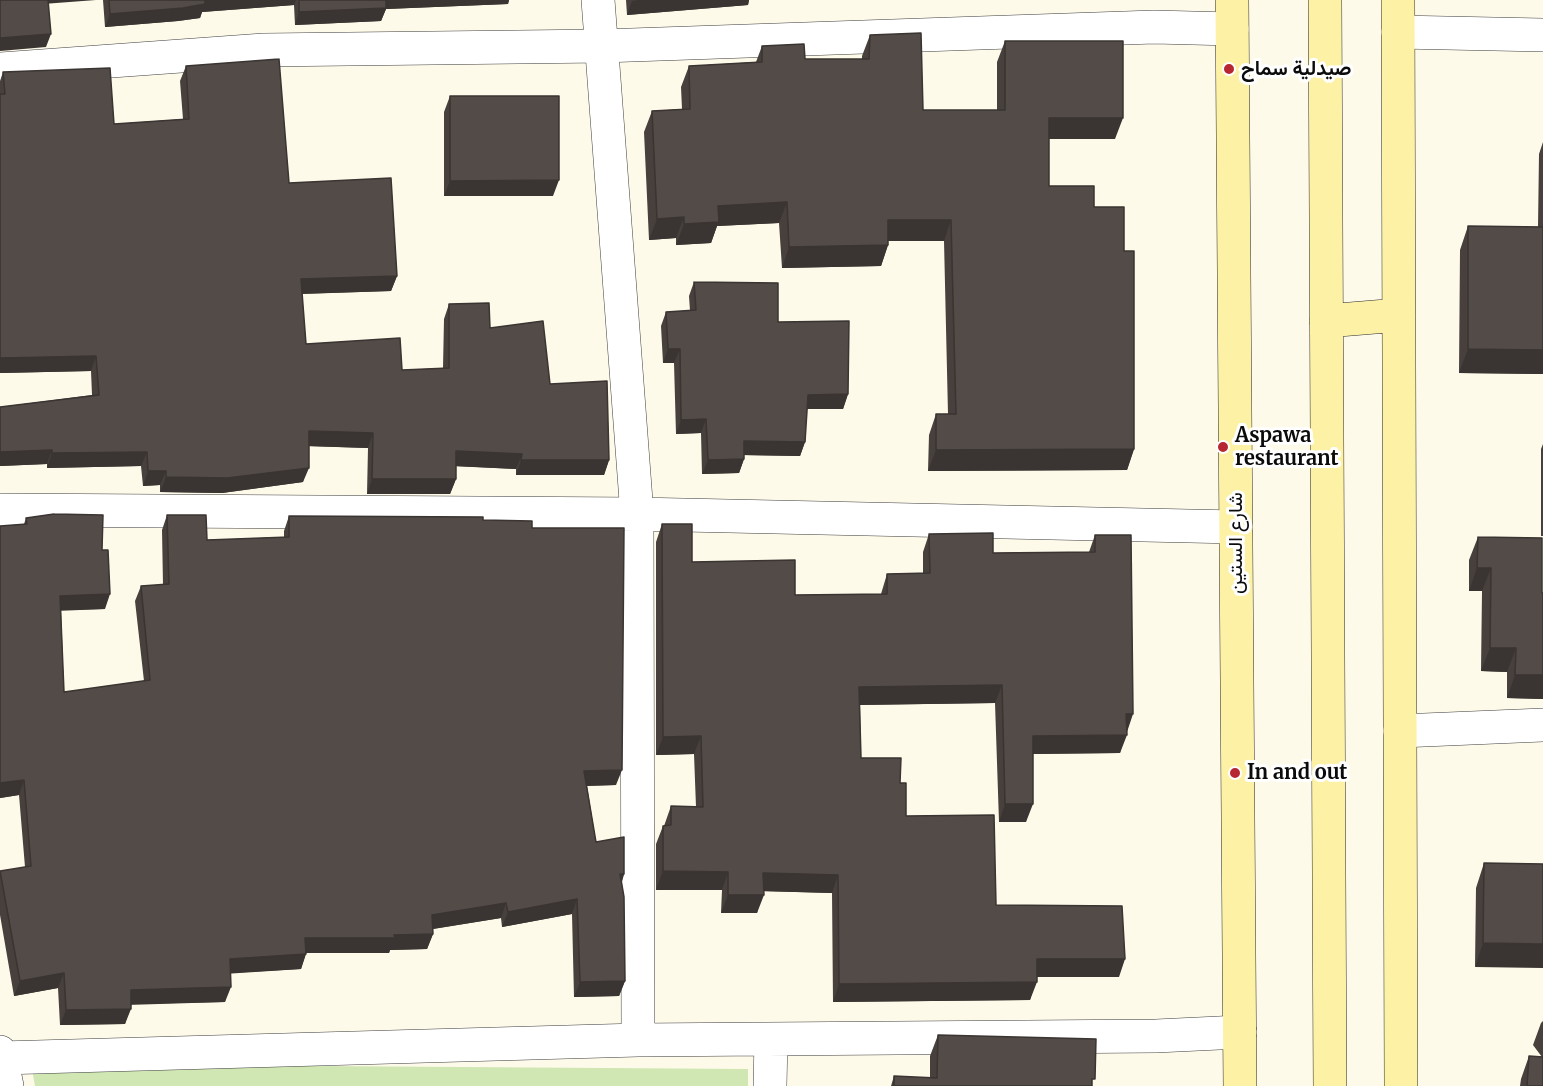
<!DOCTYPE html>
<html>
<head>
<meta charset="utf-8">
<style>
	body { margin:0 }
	canvas { display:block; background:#fefae9 }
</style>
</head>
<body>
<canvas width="1543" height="1086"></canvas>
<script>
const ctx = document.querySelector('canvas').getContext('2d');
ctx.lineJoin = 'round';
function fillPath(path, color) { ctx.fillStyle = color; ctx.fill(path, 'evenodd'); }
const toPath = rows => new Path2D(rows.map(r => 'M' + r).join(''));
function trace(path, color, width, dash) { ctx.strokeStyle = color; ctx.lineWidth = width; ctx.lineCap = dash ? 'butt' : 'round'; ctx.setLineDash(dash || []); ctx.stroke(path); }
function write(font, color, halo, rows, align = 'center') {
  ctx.font = font + ' Merriweather,Vazirmatn,serif'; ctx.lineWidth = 6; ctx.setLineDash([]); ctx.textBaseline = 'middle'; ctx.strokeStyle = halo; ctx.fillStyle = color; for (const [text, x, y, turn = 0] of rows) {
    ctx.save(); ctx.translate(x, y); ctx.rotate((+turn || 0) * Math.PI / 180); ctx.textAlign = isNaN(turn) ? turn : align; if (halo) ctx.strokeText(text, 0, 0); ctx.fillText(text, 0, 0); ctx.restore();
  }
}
const green = toPath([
	[31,1064,748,1069,748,1086,35,1086]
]);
const street = toPath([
	[598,0,637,514,638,1040],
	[1398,32,1543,35],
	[0,69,264,50,602,46,1154,27,1232,29],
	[0,510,637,514,1236,527],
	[1400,731,1543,725],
	[0,1052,7,1086],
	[1,1058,638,1040,1156,1036,1240,1032],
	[770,1086,771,1039]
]);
const secondary = toPath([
	[1232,0,1240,1086],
	[1325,0,1330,1086],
	[1398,0,1401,1086],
	[1326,321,1399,315]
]);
const wall = toPath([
	[103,0,509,0,508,4,386,9,381,21,295,25,294,5,202,12,200,18,178,21,105,27],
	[626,0,749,0,748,5,627,15],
	[870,35,923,110,997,110,997,62,1005,41,1115,139,1049,139,1049,186,1094,207,1124,251,1134,449,1127,470,928,471,929,435,936,414,948,414,944,241,888,241,888,245,881,266,782,268,779,223,717,226,711,243,676,245,676,238,649,240,644,132,652,111,682,109,681,87,689,66,756,62,762,46,805,59,862,59,862,56],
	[186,66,289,183,397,276,391,291,302,294,306,344,402,370,443,368,444,319,449,304,490,328,550,384,609,460,604,475,516,475,516,469,456,466,456,479,450,494,367,494,368,448,309,446,303,482,222,493,160,492,160,485,143,486,141,466,47,468,47,464,0,466,0,407,92,395,91,371,0,373,0,81,3,72,114,124,183,119,180,81],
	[450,96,553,196,444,196,444,112],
	[1543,142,1543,374,1459,373,1460,250,1468,226,1538,227,1539,154],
	[694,282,778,322,848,394,843,409,807,409,805,442,800,456,744,455,744,459,739,473,702,474,701,433,676,434,674,363,663,363,661,326,666,312,690,311,689,296],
	[1543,444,1543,536,1541,536,1541,449],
	[167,515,207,540,284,537,284,531,289,516,483,520,532,528,616,785,587,786,596,842,624,874,622,882,625,981,619,996,574,997,572,914,502,927,501,918,432,929,433,934,427,949,390,950,389,953,306,953,301,969,230,973,225,1002,131,1004,125,1024,60,1025,58,988,14,996,0,915,0,872,25,867,19,795,0,798,0,526,24,524,26,518,102,550,105,609,61,610,64,692,144,681,135,601,141,586,163,585,162,530],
	[662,524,692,562,795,595,881,594,887,574,923,573,923,552,929,534,993,553,1089,552,1095,535,1126,732,1120,753,1033,754,1026,822,999,822,995,703,860,705,861,758,900,783,906,816,996,905,1119,977,1037,977,1030,1000,833,1002,832,893,763,891,757,913,721,913,722,890,656,890,656,844,663,826,664,826,671,806,696,807,694,754,656,755,656,542],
	[1478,537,1542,593,1543,593,1543,699,1507,698,1507,672,1481,671,1482,591,1469,591,1469,560],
	[1484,863,1543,864,1475,967,1476,888],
	[1543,1021,1543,1086,1520,1086,1521,1079,1529,1056,1542,1057,1533,1045,1541,1023],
	[938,1035,1092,1086,891,1086,894,1076,930,1078,930,1056]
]);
const shadedWall = toPath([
	[44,0,96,0,43,4],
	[204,0,296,0,294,5,202,12,200,18,178,21,105,27,110,14],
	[384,0,509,0,508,4,386,9,381,21,295,25,299,12],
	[638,0,749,0,748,5,627,15,632,1],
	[51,34,46,47,0,51,0,38],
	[1049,118,1123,118,1115,139,1042,139],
	[559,180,553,196,444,196,450,181],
	[787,202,779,223,717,226,711,243,676,245,684,224,718,206],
	[684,217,676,238,649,240,657,219],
	[888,220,951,220,944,241,881,241],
	[888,245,881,266,782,268,789,247],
	[397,276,391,291,295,294,301,279],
	[668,349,680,349,674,363,663,363],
	[1468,349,1543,350,1543,374,1459,373],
	[96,356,91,371,0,373,0,358],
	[848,394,843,409,803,409,808,395],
	[706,419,701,433,676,434,681,420],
	[309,431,373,433,368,448,304,446],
	[744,441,805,442,800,456,739,455],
	[1134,449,1127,470,928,471,936,450],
	[52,450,47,464,0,466,0,452],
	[456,451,522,454,516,469,451,466],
	[147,452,141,466,47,468,52,453],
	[744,459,739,473,702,474,708,460],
	[521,460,609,460,604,475,516,475],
	[309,468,303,482,222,493,160,492,166,477],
	[148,471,166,471,160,485,143,486],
	[372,479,456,479,450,494,367,494],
	[1477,568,1491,568,1482,591,1469,591],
	[110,594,105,609,55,611,60,596],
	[1490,648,1516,648,1507,672,1481,671],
	[1515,675,1543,675,1543,699,1507,698],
	[1002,685,995,703,853,705,859,687],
	[1126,714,1133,714,1127,732],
	[1127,735,1120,753,1026,754,1033,736],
	[701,736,694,754,656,755,663,737],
	[622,770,616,785,579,786,584,771],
	[24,780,19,795,0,798,0,783],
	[1005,804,1033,804,1026,822,999,822],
	[663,871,728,872,722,890,656,890],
	[763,873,838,875,832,893,757,891],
	[620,874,624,874,619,889],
	[728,895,764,895,757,913,721,913],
	[577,899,572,914,502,927,508,912],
	[506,903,501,918,427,930,432,915],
	[433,934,427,949,390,950,389,953,300,953,305,938],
	[1483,943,1543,944,1543,968,1475,967],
	[306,954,301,969,224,974,230,959],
	[1037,959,1125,959,1119,977,1031,977],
	[64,973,58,988,14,996,20,981],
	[625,981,619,996,574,997,580,982],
	[1037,982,1030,1000,833,1002,839,984],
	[231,987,225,1002,126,1005,131,990],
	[131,1009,125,1024,60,1025,66,1010]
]);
const building = toPath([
	[0,0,48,0,51,34,0,38,0,0],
	[109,0,205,0,205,4,183,8,110,14,109,0],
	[299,0,386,0,386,8,299,12,299,0],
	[921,33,923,110,1005,110,1005,41,1123,41,1123,118,1049,118,1049,186,1094,186,1094,207,1124,207,1124,251,1134,251,1134,449,936,450,936,414,956,414,951,220,888,220,888,245,789,247,787,202,718,206,719,222,684,224,684,217,657,219,652,111,690,109,689,66,762,62,762,46,804,44,805,59,869,59,870,35,921,33],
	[279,59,289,183,391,178,397,276,301,279,306,344,400,338,402,370,449,368,449,304,489,303,490,328,543,321,550,384,607,381,609,460,521,460,522,454,456,451,456,479,372,479,373,433,309,431,309,468,227,478,166,477,166,471,148,471,147,452,52,453,52,450,0,452,0,407,99,395,96,356,0,358,0,94,5,94,3,72,110,68,114,124,189,119,186,66,279,59],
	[450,96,559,96,559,180,450,181,450,96],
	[1468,226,1543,227,1543,350,1468,349,1468,226],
	[694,282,778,283,778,322,849,321,848,394,808,395,805,442,744,441,744,459,708,460,706,419,681,420,680,349,668,349,666,312,696,310,694,282],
	[54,514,103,515,102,550,108,550,110,594,60,596,64,692,150,680,141,586,169,584,167,515,206,515,207,540,289,537,289,516,483,517,483,520,532,521,532,528,624,528,622,770,584,771,596,842,624,837,624,874,620,874,624,897,625,981,580,982,577,899,508,912,506,903,432,915,433,934,394,935,395,938,305,938,306,954,230,959,231,987,131,990,131,1009,66,1010,64,973,20,981,0,871,31,866,24,780,0,783,0,526,27,524,26,518,54,514],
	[662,524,692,524,692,562,795,560,795,595,887,594,887,574,930,573,929,534,993,533,993,553,1095,552,1095,535,1131,535,1133,714,1126,714,1127,735,1033,736,1033,804,1005,804,1002,685,859,687,861,758,901,758,900,783,906,783,906,816,994,815,996,905,1122,906,1125,959,1037,959,1037,982,839,984,838,875,763,873,764,895,728,895,728,872,663,871,663,826,671,825,671,806,703,807,701,736,663,737,662,524],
	[1478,537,1542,538,1542,593,1543,593,1543,675,1515,675,1516,648,1490,648,1491,568,1477,568,1478,537],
	[1484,863,1543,864,1543,944,1483,943,1484,863],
	[938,1035,1096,1039,1095,1079,1092,1079,1092,1086,894,1086,894,1076,937,1078,938,1035],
	[1529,1056,1543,1057,1543,1086,1527,1086,1529,1056]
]);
const markers = [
	[1229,69,6,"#b62732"],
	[1223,447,6,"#b62732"],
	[1235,773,6,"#b62732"]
];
const poiNames = [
	["صيدلية سماح",1241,69],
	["Aspawa",1235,436],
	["restaurant",1235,459],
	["In and out",1247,773]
];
const streetNames = [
	["شارع الستين",1236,543,-90]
];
fillPath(green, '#d0e7b4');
trace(street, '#3e3e3e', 34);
trace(secondary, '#2d2d2d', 34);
trace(street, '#fff', 33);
trace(secondary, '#fdf1a5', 33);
fillPath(wall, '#47403d');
fillPath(shadedWall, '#3a3432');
fillPath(building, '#534b47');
trace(building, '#3a3432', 1.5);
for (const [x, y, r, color] of markers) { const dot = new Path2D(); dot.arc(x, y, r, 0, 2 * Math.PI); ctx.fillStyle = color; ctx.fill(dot); trace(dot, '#fff', 2); }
write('bold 20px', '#0b0b0b', '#fff', poiNames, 'left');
write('20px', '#0b0b0b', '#fff', streetNames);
</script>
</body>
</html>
